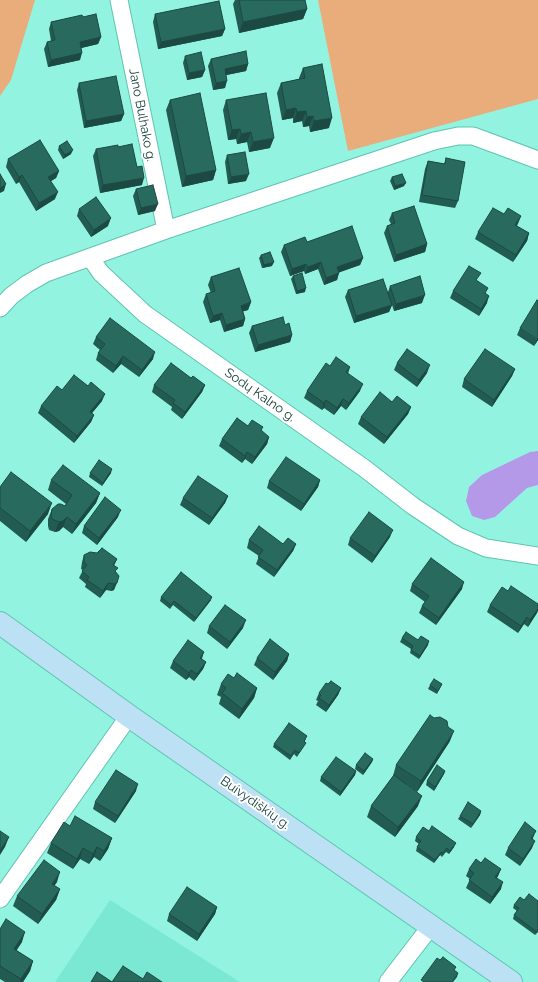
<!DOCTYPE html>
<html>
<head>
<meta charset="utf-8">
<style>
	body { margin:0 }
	canvas { display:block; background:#92f4e0 }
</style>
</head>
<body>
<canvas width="538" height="982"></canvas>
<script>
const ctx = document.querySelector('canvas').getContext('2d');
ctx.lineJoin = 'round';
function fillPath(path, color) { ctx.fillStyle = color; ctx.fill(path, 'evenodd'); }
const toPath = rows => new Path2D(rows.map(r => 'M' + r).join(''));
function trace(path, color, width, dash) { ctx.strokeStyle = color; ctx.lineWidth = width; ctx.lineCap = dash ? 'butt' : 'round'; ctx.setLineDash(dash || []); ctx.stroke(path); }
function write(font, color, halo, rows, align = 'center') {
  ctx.font = font + ' Raleway,sans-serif'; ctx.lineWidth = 4; ctx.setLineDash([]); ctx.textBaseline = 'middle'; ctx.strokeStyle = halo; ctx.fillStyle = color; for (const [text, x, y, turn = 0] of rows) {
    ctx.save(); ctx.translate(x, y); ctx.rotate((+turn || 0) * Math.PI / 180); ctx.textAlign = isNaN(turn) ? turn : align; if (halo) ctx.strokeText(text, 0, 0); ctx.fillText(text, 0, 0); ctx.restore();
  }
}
const built = toPath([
	[110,900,240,982,55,982]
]);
const green = toPath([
	[0,0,35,0,11,80,0,96],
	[318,0,538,0,538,99,348,151]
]);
const water = toPath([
	[538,451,538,485,527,488,495,517,484,520,472,516,466,501,469,487,482,475,530,452]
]);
const minor = toPath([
	[119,0,166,230],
	[92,257,94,263,101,273,145,314,364,468,413,506,458,536,486,548,538,556],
	[0,308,11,296,27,284,46,273,166,230,434,141,458,136,473,136,538,160],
	[0,899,129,716],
	[388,982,431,926]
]);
const secondary = toPath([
	[0,623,129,716,511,982]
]);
const wall = toPath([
	[235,0,305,0,307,9,303,19,239,33,233,4],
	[155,14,225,29,222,36,158,49,153,22],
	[83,17,101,37,98,44,81,48,80,60,48,67,44,49,47,42,51,41,49,29,51,22],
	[185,56,205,70,202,77,187,80,183,63],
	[211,59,248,64,246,71,226,75,225,88,213,90,208,66],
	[303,68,329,128,310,132,309,126,303,127,302,121,293,123,293,118,282,120,277,93,281,83,299,79,299,78],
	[79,83,124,114,121,121,84,128,77,90],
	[170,100,216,170,213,180,182,187,166,110],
	[226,100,270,148,249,152,247,142,237,144,236,139,228,140,223,110],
	[59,146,71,154,63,159,58,150],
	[118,147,137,167,142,185,100,193,93,156,96,149],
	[227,155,246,181,228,184,225,162],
	[446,158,458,201,455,208,419,202,425,169,428,161,444,164],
	[8,159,59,171,56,178,51,181,55,199,36,211,19,182,16,184,6,167],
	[392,177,404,186,394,190,390,181],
	[136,189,155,211,138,215,133,196],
	[79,209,108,226,91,237,77,216],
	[392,213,427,244,425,252,394,262,384,233,387,226,391,224,389,220],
	[504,214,521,216,517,226,529,233,527,241,513,262,475,239,478,232],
	[307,242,363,258,360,265,339,272,337,280,324,285,318,269,305,274,304,271,290,276,281,252,284,245],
	[261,255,272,266,262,268,259,258],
	[293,276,305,292,296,294,291,279],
	[211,277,251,302,248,310,243,311,245,319,243,326,224,332,220,320,210,323,203,302,206,294,211,293,208,285],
	[478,281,486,294,487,303,479,316,450,298,453,291],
	[390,286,422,303,394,311,392,305,389,312,354,323,345,297,348,290,388,292],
	[285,325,292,335,290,342,255,352,249,333,252,326],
	[520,328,538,340,534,346,517,335],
	[96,337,153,359,139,377,121,364,113,373,96,360,98,353,100,350,93,344],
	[397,363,427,373,417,387,394,370],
	[330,366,350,367,348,374,360,391,346,410,341,406,334,415,324,408,322,410,304,398,307,391],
	[515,369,512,376,492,407,462,387,464,379],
	[191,378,205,385,202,392,182,419,171,410,172,407,152,392,154,385],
	[62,390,102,401,92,413,94,415,91,422,74,443,38,413,41,406],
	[392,402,411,407,408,414,384,444,358,424,361,417],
	[248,426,261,431,269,437,267,444,252,464,245,459,242,463,219,446,222,439],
	[90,473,111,473,102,486,89,477],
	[51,480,100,493,96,503,72,534,63,527,59,531,55,532,49,530,48,526,48,519,52,509,65,506,66,504,48,490],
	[320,480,318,487,301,511,267,488,269,481],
	[0,487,48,514,26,542,0,521],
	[228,496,225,503,209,525,180,505,183,498],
	[118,517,97,545,82,533,84,526],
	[390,537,372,563,348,545,350,538],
	[249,540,283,544,296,544,293,551,274,577,256,564,259,556,247,548],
	[84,555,117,559,114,566,116,573,114,590,111,591,106,590,100,598,85,587,86,584,79,578,83,570,81,569,82,562],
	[412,584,462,589,436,625,419,613,422,606,425,602,410,591],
	[161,597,211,600,194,622,173,605,170,609,160,601],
	[490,605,538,609,538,611,528,627,524,624,518,633,487,612],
	[209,626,243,628,227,649,207,633],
	[402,638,418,640,428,645,419,659,410,653,411,649,400,642],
	[204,652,202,659,206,662,203,669,194,681,189,677,186,680,170,668,173,661],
	[289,654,287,661,273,680,254,665,257,658],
	[221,684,257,688,254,698,239,719,219,704,221,697,217,695],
	[328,684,341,688,338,695,326,712,316,705,318,701,316,700,319,693],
	[442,684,437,694,428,689,430,685],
	[306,739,304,742,304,746,297,757,294,754,290,760,273,747,274,744],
	[450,741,417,792,406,784,418,806,395,837,367,817,371,806,393,776,396,765],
	[373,759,372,762,363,775,355,769,356,765],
	[356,771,355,775,340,796,320,781,321,777],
	[445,771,444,774,434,791,426,785,427,781],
	[136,791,115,823,93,809,95,802],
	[481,811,480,815,471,828,458,819,460,816],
	[70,826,112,838,108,849,100,861,94,857,89,864,80,859,73,869,47,853,51,843],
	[429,831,454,847,449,854,446,852,442,857,440,855,434,863,416,851,417,847,419,844,415,841,416,837],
	[533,838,533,839,532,848,520,866,505,855,508,848],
	[469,869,501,869,497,878,501,889,490,904,466,888,470,879,466,876],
	[57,882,54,886,60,889,56,900,38,924,13,906,17,896],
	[524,900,538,932,535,935,513,919,514,915,517,911,513,908,514,905],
	[217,907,215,914,197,941,167,921,169,914],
	[0,929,22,942,16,950,33,961,30,971,23,982,5,982,0,979]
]);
const shadedWall = toPath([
	[307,9,303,19,239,33,243,22],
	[225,29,222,36,158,49,161,42],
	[101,37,98,44,77,49,80,42],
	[82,53,80,60,48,67,51,60],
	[248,64,246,71,222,76,225,69],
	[205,70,202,77,187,80,189,73],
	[227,81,225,88,213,90,216,83],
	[296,108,293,118,282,120,286,110],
	[306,111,302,121,293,123,297,112],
	[124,114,121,121,84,128,86,121],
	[313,116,309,126,303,127,307,117],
	[332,118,329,128,310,132,314,121],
	[240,129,236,139,228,140,232,130],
	[251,132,247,142,237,144,241,134],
	[274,138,270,148,249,152,253,142],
	[73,150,71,154,63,159,65,155],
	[216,170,213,180,182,187,186,176],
	[59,171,56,178,46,184,48,177],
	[249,174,246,181,228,184,231,177],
	[22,175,19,182,16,184,19,177],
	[144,178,142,185,100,193,103,185],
	[406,183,404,186,394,190,395,186],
	[6,184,4,191,0,193,0,188],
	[58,192,55,199,36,211,39,203],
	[158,204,155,211,138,215,141,208],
	[521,216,518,223,513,232,515,225],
	[111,218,108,226,91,237,94,230],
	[529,233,527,241,513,262,516,255],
	[427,244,425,252,394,262,396,255],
	[363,258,360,265,335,274,337,267],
	[274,262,272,266,262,268,264,265],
	[321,262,318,269,305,274,308,267],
	[306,264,304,271,290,276,292,269],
	[339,273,337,280,324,285,326,278],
	[306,288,305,292,296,294,297,291],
	[425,295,422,303,394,311,396,304],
	[489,296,487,303,479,316,481,309],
	[251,302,248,310,238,313,241,306],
	[392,305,389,312,354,323,356,316],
	[222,313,220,320,210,323,213,316],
	[245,319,243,326,224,332,226,325],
	[292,335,290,342,255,352,258,345],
	[538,337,538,340,534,346,537,339],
	[155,352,153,359,139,377,142,370],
	[123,356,121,364,113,373,116,366],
	[430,365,427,373,417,387,419,380],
	[515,369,512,376,492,407,494,400],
	[363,384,360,391,346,410,349,403],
	[205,385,202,392,182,419,185,412],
	[105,394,102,401,87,419,90,412],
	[343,399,341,406,334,415,337,408],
	[326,400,324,408,322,410,324,403],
	[411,407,408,414,384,444,387,437],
	[94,415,91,422,74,443,77,436],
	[269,437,267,444,252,464,255,457],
	[247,452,245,459,242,463,245,456],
	[112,469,111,473,102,486,103,483],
	[320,480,318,487,301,511,304,504],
	[100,493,96,503,72,534,76,524],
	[228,496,225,503,209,525,212,518],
	[52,503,48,514,26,542,30,531],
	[121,510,118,517,97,545,99,538],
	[67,517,63,527,59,531,55,532,59,522],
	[393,530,390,537,372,563,375,556],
	[296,544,293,551,274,577,277,570],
	[464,582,462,589,436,625,439,618],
	[108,583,106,590,100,598,103,591],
	[117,583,114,590,111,591,114,584],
	[212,597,211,600,194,622,196,618],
	[538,609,537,613,528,627,530,620],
	[527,617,524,624,518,633,521,626],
	[246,620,243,628,227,649,230,642],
	[429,641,428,645,419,659,420,656],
	[289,654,287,661,273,680,275,672],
	[206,662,203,669,194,681,197,674],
	[191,670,189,677,186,680,189,673],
	[257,688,254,698,239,719,242,709],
	[341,688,338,695,326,712,329,705],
	[454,731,450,741,417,792,421,781],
	[373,759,372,762,363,775,364,771],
	[356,771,355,775,340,796,341,792],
	[445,771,444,774,434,791,435,787],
	[138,784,136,791,115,823,118,816],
	[422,796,418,806,395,837,398,827],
	[481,811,480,815,471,828,473,824],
	[536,831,533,838,529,845,531,838],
	[9,837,5,847,0,855,0,850],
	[112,838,108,849,100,861,104,851],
	[535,841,532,848,520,866,523,859],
	[456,843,454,847,449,854,450,851],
	[97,847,94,857,89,864,93,854],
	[83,848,80,859,73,869,77,859],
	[441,852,440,855,434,863,435,860],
	[501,869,498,876,493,884,495,877],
	[60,872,57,882,48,894,52,884],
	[503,882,501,889,490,904,492,897],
	[60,889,56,900,38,924,42,914],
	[217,907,215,914,197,941,199,934],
	[25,932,22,942,11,959,14,949],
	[33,961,30,971,23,982,20,982,21,979],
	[458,973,457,977,453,982,452,982]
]);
const building = toPath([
	[239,0,305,0,307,9,243,22,239,0],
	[219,1,225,29,161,42,155,14,219,1],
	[96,14,101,37,80,42,82,53,51,60,47,42,55,40,51,22,82,15,83,17,96,14],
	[246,51,248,64,225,69,227,81,216,83,211,59,246,51],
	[201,52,205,70,189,73,185,56,201,52],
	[322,64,332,118,314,121,313,116,307,117,306,111,297,112,296,108,286,110,281,83,305,78,303,68,322,64],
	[116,76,124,114,86,121,79,83,116,76],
	[200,93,216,170,186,176,170,100,200,93],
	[266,93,274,138,253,142,251,132,241,134,240,129,232,130,226,100,266,93],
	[40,140,59,171,48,177,58,192,39,203,22,175,19,177,8,159,40,140],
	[67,141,73,150,65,155,59,146,67,141],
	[132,144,137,167,142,166,144,178,103,185,96,149,118,145,118,147,132,144],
	[245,152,249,174,231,177,227,155,245,152],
	[446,158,465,162,458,201,422,195,428,161,445,164,446,158],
	[0,174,6,184,0,188,0,174],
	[402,174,406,183,395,186,392,177,402,174],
	[153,185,158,204,141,208,136,189,153,185],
	[96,197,111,218,94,230,79,209,96,197],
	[414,206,427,244,396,255,387,226,395,223,392,213,414,206],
	[493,208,504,214,508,208,521,216,515,225,529,233,516,255,478,232,493,208],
	[352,226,363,258,337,267,339,273,326,278,321,262,308,267,306,264,292,269,284,245,305,237,307,242,352,226],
	[270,252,274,262,264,265,261,255,270,252],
	[469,266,481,273,476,280,488,288,485,293,489,296,481,309,453,291,469,266],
	[239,268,251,302,241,306,245,319,226,325,222,313,213,316,206,294,215,291,211,277,239,268],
	[302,273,306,288,297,291,293,276,302,273],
	[420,276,425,295,396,304,390,286,420,276],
	[383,279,392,305,356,316,348,290,383,279],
	[537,300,538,301,538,337,537,339,520,328,537,300],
	[283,317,285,325,289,323,292,335,258,345,252,326,283,317],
	[110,318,155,352,142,370,123,356,116,366,98,353,105,344,96,337,110,318],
	[407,349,430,365,419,380,397,363,407,349],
	[485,349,515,369,494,400,464,379,485,349],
	[336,357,350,367,346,372,363,384,349,403,343,399,337,408,326,400,324,403,307,391,326,363,330,366,336,357],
	[171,363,191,378,193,376,205,385,185,412,173,403,175,400,154,385,171,363],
	[74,375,88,386,91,382,105,394,90,412,94,415,77,436,41,406,57,386,62,390,74,375],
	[380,392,392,402,397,396,411,407,387,437,361,417,380,392],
	[237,418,248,426,252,420,263,427,261,430,269,437,255,457,247,452,245,456,222,439,237,418],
	[286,457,320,480,304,504,269,481,286,457],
	[99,460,112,469,103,483,90,473,99,460],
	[63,465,100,493,76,524,67,517,63,521,59,522,52,519,51,516,52,509,58,504,61,504,65,506,72,495,51,480,63,465],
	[11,472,52,503,30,531,0,508,0,487,11,472],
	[198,476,228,496,212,518,183,498,198,476],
	[105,497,121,510,99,538,84,526,105,497],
	[369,512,393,530,375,556,350,538,369,512],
	[259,526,283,544,288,538,296,544,277,570,258,557,263,550,249,540,259,526],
	[102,548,117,559,113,565,118,568,115,571,119,576,117,583,114,584,108,583,103,591,87,580,89,577,82,571,87,565,84,562,84,555,90,552,97,553,102,548],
	[431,558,464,582,439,618,422,606,429,596,412,584,431,558],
	[181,572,212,597,196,618,174,601,171,605,161,597,181,572],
	[511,586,538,604,538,609,530,620,527,617,521,626,490,605,502,587,508,591,511,586],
	[225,605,246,620,230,642,209,626,225,605],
	[406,632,418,640,421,636,429,641,420,656,411,650,413,646,402,638,406,632],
	[270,639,289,654,275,672,257,658,270,639],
	[188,640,204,652,200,658,206,662,197,674,191,670,189,673,173,661,188,640],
	[237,673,257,688,242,709,222,693,226,688,221,684,228,674,234,678,237,673],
	[434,679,442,684,438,691,430,685,434,679],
	[331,681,341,688,329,705,319,698,321,695,319,693,326,683,328,684,331,681],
	[430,715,434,718,440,717,447,721,448,727,454,731,421,781,396,765,430,715],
	[289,723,307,736,304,741,306,743,299,753,295,750,291,756,274,744,289,723],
	[365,753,373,759,364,771,356,765,365,753],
	[336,757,356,771,341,792,321,777,336,757],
	[437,765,445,771,435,787,427,781,437,765],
	[116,770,138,784,118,816,95,802,116,770],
	[394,775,422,796,398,827,371,806,394,775],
	[468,802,481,811,473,824,460,816,468,802],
	[75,816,112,838,104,851,97,847,93,854,83,848,77,859,51,843,64,822,70,826,75,816],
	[525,822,536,831,531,838,535,841,523,859,508,848,525,822],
	[432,826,456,843,450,851,447,848,443,853,441,852,435,860,417,847,421,841,416,837,423,827,429,831,432,826],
	[0,831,9,837,0,850,0,831],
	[485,858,501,869,495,877,503,882,492,897,469,880,474,873,469,869,476,859,481,863,485,858],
	[44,860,60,872,52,884,60,889,42,914,17,896,44,860],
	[187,887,217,907,199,934,169,914,187,887],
	[529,894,538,901,538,930,537,932,514,915,519,908,514,905,520,897,524,900,529,894],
	[6,919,25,932,14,949,33,961,21,979,0,966,0,929,6,919],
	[443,957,456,967,454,970,458,973,452,982,424,982,421,980,437,958,440,960,443,957],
	[123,966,143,979,147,972,162,982,112,982,123,966],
	[97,972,112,982,91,982,97,972]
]);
const streetNames = [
	["Jano Bulhako g.",142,115,79],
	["Sodų Kalno g.",260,395,35],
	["Buivydiškių g.",255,803,35]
];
fillPath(built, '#7be8d4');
fillPath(green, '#e9ac7b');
fillPath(water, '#b599e9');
trace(minor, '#60c3b0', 19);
trace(secondary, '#60c3b0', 24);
trace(minor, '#fff', 17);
trace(secondary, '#bce1f5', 22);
fillPath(wall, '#225b51');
fillPath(shadedWall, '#1c4a42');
fillPath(building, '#286a5e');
trace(building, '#1c4a42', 1);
write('13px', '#0f3a33', '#fff', streetNames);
</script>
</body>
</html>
